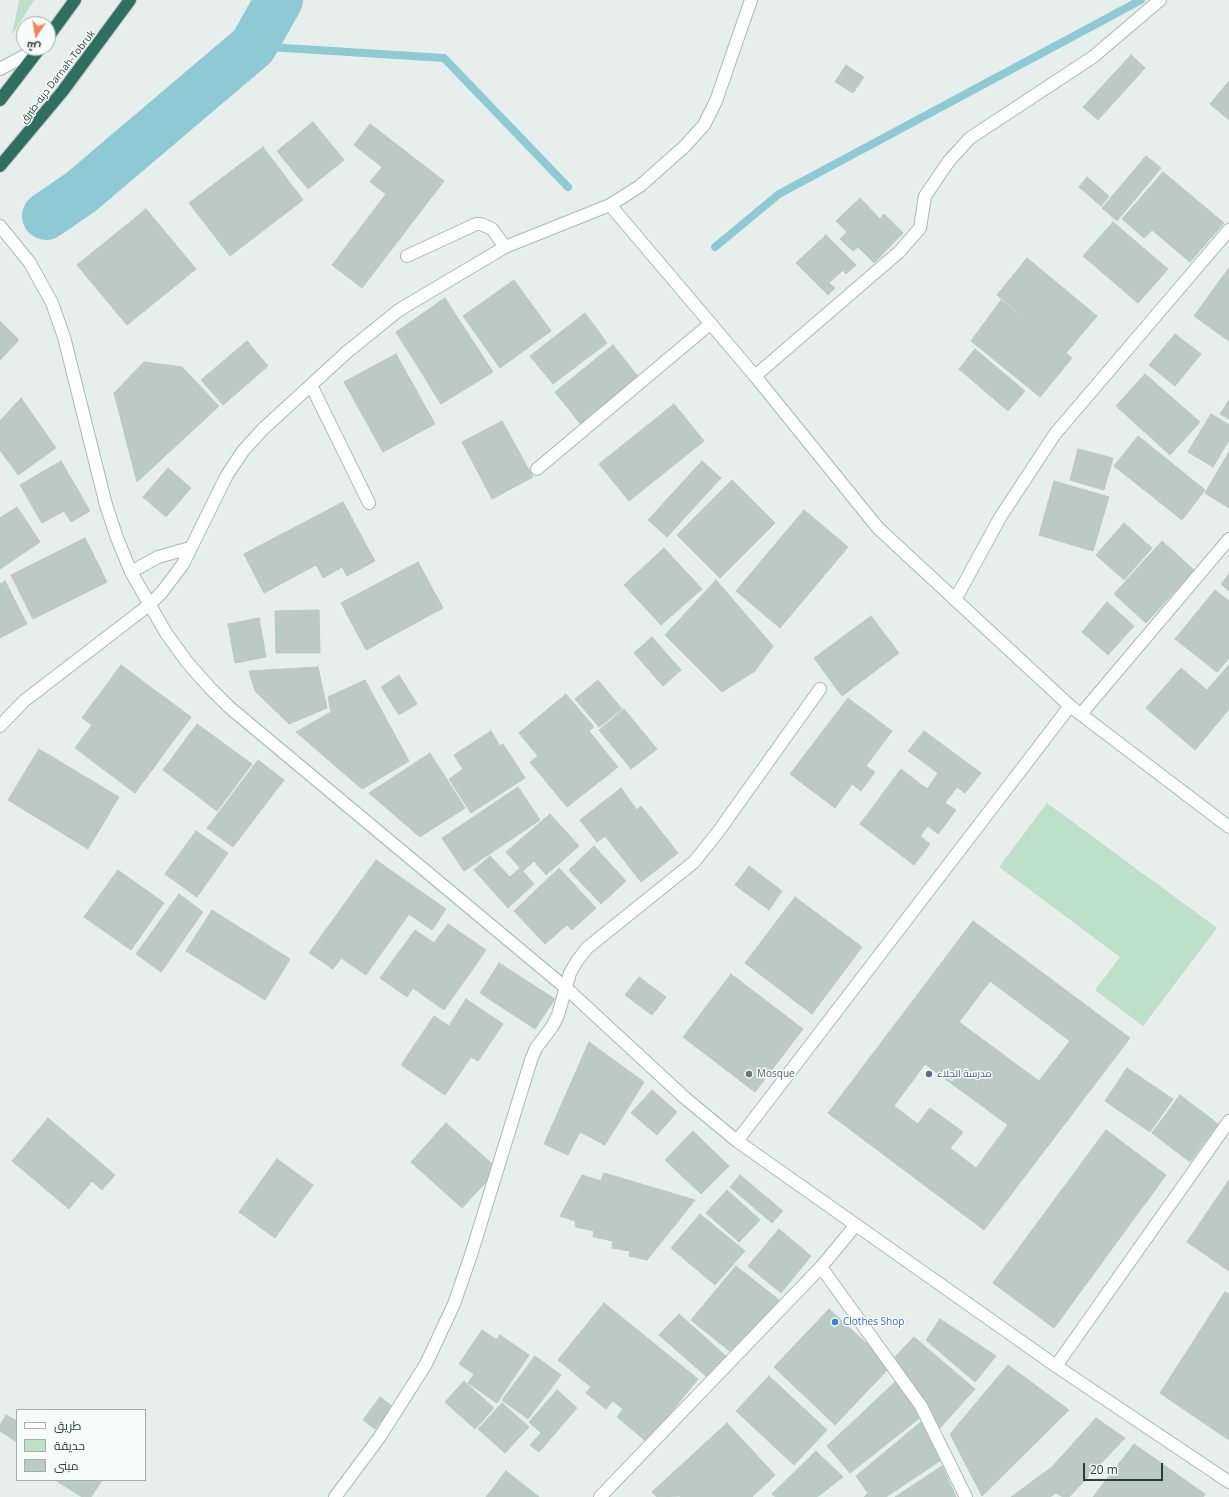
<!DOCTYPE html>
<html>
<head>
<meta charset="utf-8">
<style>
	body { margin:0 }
	#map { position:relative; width:1229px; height:1497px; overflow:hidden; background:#e6efeb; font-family:"Open Sans",Cairo,sans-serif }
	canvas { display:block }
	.legend { position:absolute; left:16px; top:1409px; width:130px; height:72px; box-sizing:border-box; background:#f7fbf9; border:1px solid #a3b1ad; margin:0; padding:5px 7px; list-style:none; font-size:12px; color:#24423a }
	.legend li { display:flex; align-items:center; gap:8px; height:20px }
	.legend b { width:20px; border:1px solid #a3b1ad }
	.north { position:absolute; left:16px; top:16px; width:40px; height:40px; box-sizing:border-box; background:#f7fbf9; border:1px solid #a3b1ad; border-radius:50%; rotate:192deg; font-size:11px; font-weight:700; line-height:16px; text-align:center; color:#24423a }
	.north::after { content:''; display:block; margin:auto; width:14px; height:18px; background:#f4845f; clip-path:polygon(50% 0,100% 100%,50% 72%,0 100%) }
	.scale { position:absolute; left:1083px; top:1463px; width:80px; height:18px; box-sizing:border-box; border:2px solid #24423a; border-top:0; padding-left:5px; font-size:12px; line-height:14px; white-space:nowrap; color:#24423a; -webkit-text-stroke:3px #f7fbf9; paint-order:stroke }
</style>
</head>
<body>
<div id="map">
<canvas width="1229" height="1497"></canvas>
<ul class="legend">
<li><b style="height:5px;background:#fff"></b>طريق</li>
<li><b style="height:11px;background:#bfe0c8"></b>حديقة</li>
<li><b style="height:11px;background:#bbcac4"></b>مبنى</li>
</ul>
<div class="north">ش</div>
<div class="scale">20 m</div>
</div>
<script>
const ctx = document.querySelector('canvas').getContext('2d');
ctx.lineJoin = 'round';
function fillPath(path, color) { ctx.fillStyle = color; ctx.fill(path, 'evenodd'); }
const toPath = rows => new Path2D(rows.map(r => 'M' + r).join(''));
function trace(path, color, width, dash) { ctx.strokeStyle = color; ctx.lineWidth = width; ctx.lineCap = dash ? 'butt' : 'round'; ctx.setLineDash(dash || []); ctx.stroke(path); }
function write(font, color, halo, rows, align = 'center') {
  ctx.font = font + ' "Open Sans",Cairo,sans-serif'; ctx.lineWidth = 3; ctx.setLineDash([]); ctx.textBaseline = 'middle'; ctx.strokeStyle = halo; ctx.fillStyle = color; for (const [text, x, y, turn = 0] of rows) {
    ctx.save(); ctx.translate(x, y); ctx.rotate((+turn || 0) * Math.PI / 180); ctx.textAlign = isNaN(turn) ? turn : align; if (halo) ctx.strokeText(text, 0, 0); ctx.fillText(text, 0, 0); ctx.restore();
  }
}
const green = toPath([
	[19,0,34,0,12,35],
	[1047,803,1217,928,1143,1026,1095,990,1120,957,999,867]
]);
const stream = toPath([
	[253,46,444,58,568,187],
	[715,247,779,194,1141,0]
]);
const river = toPath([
	[46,216,81,192,253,46,279,0]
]);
const building = toPath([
	[1131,55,1145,68,1098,120,1083,107,1131,55],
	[846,65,864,77,853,93,835,82,846,65],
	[1229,81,1229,120,1210,104,1229,81],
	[313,122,344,160,308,189,277,151,313,122],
	[370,124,444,181,362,288,332,265,386,194,370,182,382,167,354,145,370,124],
	[263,147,303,200,230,256,189,203,263,147],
	[1146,156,1161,168,1117,221,1102,208,1146,156],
	[1163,172,1224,223,1190,262,1152,230,1144,238,1122,219,1163,172],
	[1087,177,1109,196,1101,206,1079,187,1087,177],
	[860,198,880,219,884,214,903,233,874,263,858,247,853,251,840,239,847,232,836,221,860,198],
	[146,209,196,269,127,325,77,265,146,209],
	[1113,222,1168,269,1138,303,1083,256,1113,222],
	[826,235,856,265,846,274,843,270,829,283,835,288,828,295,796,263,826,235],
	[1027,258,1097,316,1066,353,997,295,1027,258],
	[1229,268,1229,341,1194,316,1229,268],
	[514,280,551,331,500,368,463,316,514,280],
	[445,298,493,372,441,404,396,332,445,298],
	[1001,300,1072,358,1040,397,971,341,1001,300],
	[585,313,607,343,553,384,530,356,585,313],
	[0,321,19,340,0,360,0,321],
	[1175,334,1201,354,1175,386,1149,365,1175,334],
	[247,341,268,366,223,405,201,380,247,341],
	[613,345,640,379,582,426,555,392,613,345],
	[975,349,1025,391,1008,411,959,369,975,349],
	[396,354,435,424,383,452,344,382,396,354],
	[144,362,182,367,219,406,137,482,114,393,144,362],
	[1145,374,1200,422,1170,455,1116,406,1145,374],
	[21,398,56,448,18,475,0,450,0,421,21,398],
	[1229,400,1229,419,1220,414,1229,400],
	[674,404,704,441,629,501,599,464,674,404],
	[1211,414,1229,425,1229,440,1213,467,1188,452,1211,414],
	[502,421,533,477,492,499,462,442,502,421],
	[1138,436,1205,490,1182,520,1114,466,1138,436],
	[1078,449,1113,458,1104,490,1070,480,1078,449],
	[1229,452,1229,508,1205,493,1229,452],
	[61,461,90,511,71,522,64,511,42,523,20,485,61,461],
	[702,461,721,478,667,537,648,520,702,461],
	[168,468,191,488,166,517,143,497,168,468],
	[732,480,775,523,720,578,677,535,732,480],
	[1054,481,1109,497,1093,551,1039,535,1054,481],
	[343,502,375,561,347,576,342,567,323,578,316,565,264,593,244,554,343,502],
	[17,507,40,542,0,569,0,518,17,507],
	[804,510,848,547,780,628,736,591,804,510],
	[1124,523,1152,548,1124,580,1096,555,1124,523],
	[85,538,107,582,33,619,11,575,85,538],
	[1162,541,1194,570,1146,623,1114,594,1162,541],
	[664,548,702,589,661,625,624,585,664,548],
	[418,562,443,608,366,650,341,603,418,562],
	[1229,574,1229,591,1221,584,1229,574],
	[716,580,773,646,755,671,722,692,665,635,716,580],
	[5,581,27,624,0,638,0,584,5,581],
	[1215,590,1229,601,1229,658,1217,672,1175,639,1215,590],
	[1107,602,1134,626,1108,655,1082,632,1107,602],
	[319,610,320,653,276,653,275,611,319,610],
	[871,616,899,653,842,696,814,658,871,616],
	[259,618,266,657,235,663,228,624,259,618],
	[652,637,681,670,663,686,634,653,652,637],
	[121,665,191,717,135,793,75,748,92,725,82,718,121,665],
	[1229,665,1229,709,1207,690,1229,665],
	[318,667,327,708,289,724,255,691,249,671,318,667],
	[1181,668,1229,709,1195,750,1146,708,1181,668],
	[399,675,417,704,399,715,381,687,399,675],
	[365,680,409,761,362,789,296,732,331,712,328,697,365,680],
	[598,680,622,709,599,727,575,699,598,680],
	[566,694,594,727,589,731,618,767,567,807,530,762,538,756,519,733,566,694],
	[848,698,892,731,866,766,875,772,861,791,852,784,835,808,790,774,848,698],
	[624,709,657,749,631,769,599,730,624,709],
	[197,724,252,764,217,811,163,770,197,724],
	[491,731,500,746,503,744,525,778,471,813,449,779,463,769,454,755,491,731],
	[924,731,981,773,965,793,957,787,945,803,956,810,938,834,928,826,920,836,930,844,914,865,860,824,901,769,927,789,938,773,908,751,924,731],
	[39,749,119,797,88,849,8,800,39,749],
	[430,753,465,808,420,837,369,793,430,753],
	[258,760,284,780,233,847,207,828,258,760],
	[518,787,540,820,464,871,442,838,518,787],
	[621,788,637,810,641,806,678,853,641,882,605,836,597,842,580,820,621,788],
	[550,814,579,846,546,875,534,861,523,871,506,852,550,814],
	[196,831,228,853,197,897,165,874,196,831],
	[594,846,626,881,601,904,569,870,594,846],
	[490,856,510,877,520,868,534,884,508,908,474,870,490,856],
	[376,860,446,909,432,930,409,914,366,975,341,958,333,969,309,953,376,860],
	[749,866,782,891,769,910,735,885,749,866],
	[559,868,596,908,572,930,535,891,559,868],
	[118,870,164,903,131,950,84,917,118,870],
	[535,891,567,925,545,944,514,911,535,891],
	[179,894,203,912,161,972,136,954,179,894],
	[795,897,862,947,812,1014,745,963,795,897],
	[212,910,290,959,265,1000,186,951,212,910],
	[973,921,1130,1038,984,1230,828,1113,973,921],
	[990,981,1070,1041,1039,1081,959,1022,990,981],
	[925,1064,1008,1125,976,1168,950,1148,963,1132,930,1108,918,1124,894,1106,925,1064],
	[448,924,486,950,444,1010,413,988,407,997,380,978,415,930,434,943,448,924],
	[499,963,555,999,535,1029,480,993,499,963],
	[731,974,803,1029,755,1092,683,1037,731,974],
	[639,977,666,997,652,1015,625,995,639,977],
	[466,999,503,1024,478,1061,471,1057,445,1095,401,1065,434,1016,449,1026,466,999],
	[589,1042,644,1082,605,1145,580,1132,568,1155,544,1144,589,1042],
	[1127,1068,1173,1099,1150,1132,1105,1101,1127,1068],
	[652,1090,677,1112,657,1135,631,1113,652,1090],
	[1180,1095,1218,1124,1190,1162,1152,1133,1180,1095],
	[48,1118,115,1175,102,1190,92,1181,69,1209,12,1161,48,1118],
	[446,1123,498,1169,462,1208,411,1162,446,1123],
	[1106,1130,1166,1175,1054,1328,993,1283,1106,1130],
	[693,1131,729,1166,701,1194,665,1160,693,1131],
	[277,1159,313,1185,275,1238,239,1212,277,1159],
	[604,1173,695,1200,647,1260,629,1256,630,1251,612,1248,613,1241,593,1237,594,1231,576,1227,575,1221,560,1216,582,1175,601,1181,604,1173],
	[740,1175,783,1211,772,1223,730,1187,740,1175],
	[1229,1180,1229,1271,1187,1242,1229,1180],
	[727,1190,760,1220,739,1242,706,1213,727,1190],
	[700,1214,745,1251,715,1285,671,1248,700,1214],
	[779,1229,811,1256,781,1293,748,1266,779,1229],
	[736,1266,779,1300,732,1353,691,1320,736,1266],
	[1225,1292,1229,1294,1229,1440,1160,1393,1225,1292],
	[604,1303,698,1379,647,1442,617,1417,623,1409,613,1401,606,1409,586,1393,591,1387,558,1360,604,1303],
	[829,1309,891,1366,835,1425,774,1367,829,1309],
	[679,1314,727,1357,708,1378,659,1335,679,1314],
	[940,1319,996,1356,975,1382,926,1340,940,1319],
	[482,1330,497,1340,474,1374,459,1364,482,1330],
	[500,1335,529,1355,497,1403,468,1383,500,1335],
	[914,1337,975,1389,940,1428,895,1357,914,1337],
	[535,1356,561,1375,528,1419,502,1400,535,1356],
	[1008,1365,1069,1410,982,1496,950,1434,1008,1365],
	[769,1376,827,1430,794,1465,736,1411,769,1376],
	[464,1381,494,1408,475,1429,445,1402,464,1381],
	[895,1382,921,1417,850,1473,827,1446,895,1382],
	[557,1390,577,1408,539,1452,530,1445,541,1433,529,1422,557,1390],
	[380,1397,392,1406,375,1429,363,1420,380,1397],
	[502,1403,529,1427,505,1453,478,1429,502,1403],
	[6,1415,17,1421,17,1442,0,1431,0,1425,6,1415],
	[1096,1418,1125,1438,1069,1497,1063,1497,1056,1493,1050,1497,1011,1497,1052,1467,1096,1418],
	[922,1421,940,1461,886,1497,864,1497,868,1493,856,1476,922,1421],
	[727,1423,775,1475,752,1497,681,1497,680,1496,657,1497,652,1492,727,1423],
	[1134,1444,1205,1494,1203,1497,1093,1497,1134,1444],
	[816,1451,843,1477,817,1497,776,1497,772,1494,816,1451],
	[942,1466,956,1497,895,1497,942,1466],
	[506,1471,539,1497,486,1497,506,1471],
	[55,1480,102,1480,91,1497,82,1497,55,1480]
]);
const lane = toPath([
	[0,69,39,48],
	[407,256,476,224,481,224,492,229,505,247],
	[755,376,899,252,920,228,925,196,949,161,970,138,1093,57,1160,0],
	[311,385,369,503]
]);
const street = toPath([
	[537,469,710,324],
	[955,600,1001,516,1055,434,1229,230],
	[1081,714,1229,539],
	[0,726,24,701,149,605],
	[737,1141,1070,706],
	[821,1267,921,1406,966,1497],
	[1056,1366,1229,1121],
	[335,1497,379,1438,426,1364,454,1304,471,1255,531,1060,536,1048,552,1027,558,1015,570,973,577,961,587,948,694,862,718,832,820,689],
	[600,1497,821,1267,855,1226]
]);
const secondary = toPath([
	[610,205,755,376,878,528,1070,706,1229,827],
	[0,226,30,263,52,303,64,337,106,505,117,538,131,572,166,633,187,662,209,687,229,707,566,988,685,1098,737,1141,1056,1366,1229,1482],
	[131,572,158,557,190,548],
	[149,605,162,592,183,564,227,475,243,451,263,429,347,352,399,310,505,247,610,205,640,186,685,146,704,125,716,101,751,0]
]);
const highway = toPath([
	[48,37,75,0],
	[0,100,40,48],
	[0,166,62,92,130,0]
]);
const markers = [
	[749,1074,4,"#6b7280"],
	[929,1074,4,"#5c6f8a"],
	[835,1322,4,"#3f7fe0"]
];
const streetNames = [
	["درنه-طبرق Darnah-Tobruk",58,77,-52]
];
const worshipNames = [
	["Mosque",757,1074]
];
const serviceNames = [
	["مدرسة الجلاء",937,1074]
];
const shopNames = [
	["Clothes Shop",843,1322]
];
fillPath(green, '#bfe0c8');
trace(stream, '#8ec9d4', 8);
trace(river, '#8ec9d4', 48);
fillPath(building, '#bbcac4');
trace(building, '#b8c9c2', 1);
trace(lane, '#a8b8b2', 14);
trace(street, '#a8b8b2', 14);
trace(secondary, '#a4bbb3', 14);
trace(highway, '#c2cac8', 14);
trace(lane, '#fff', 12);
trace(street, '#fff', 12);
trace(secondary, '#fff', 12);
trace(highway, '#2f6f62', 12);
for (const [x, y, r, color] of markers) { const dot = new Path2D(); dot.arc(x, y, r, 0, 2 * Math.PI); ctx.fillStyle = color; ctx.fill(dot); trace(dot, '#f7fbf9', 1.5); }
write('10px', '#24423a', '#f7fbf9', streetNames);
write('10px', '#5b616d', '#f7fbf9', worshipNames, 'left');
write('10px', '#4e5e75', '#f7fbf9', serviceNames, 'left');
write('10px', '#366cbe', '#f7fbf9', shopNames, 'left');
</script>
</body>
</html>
